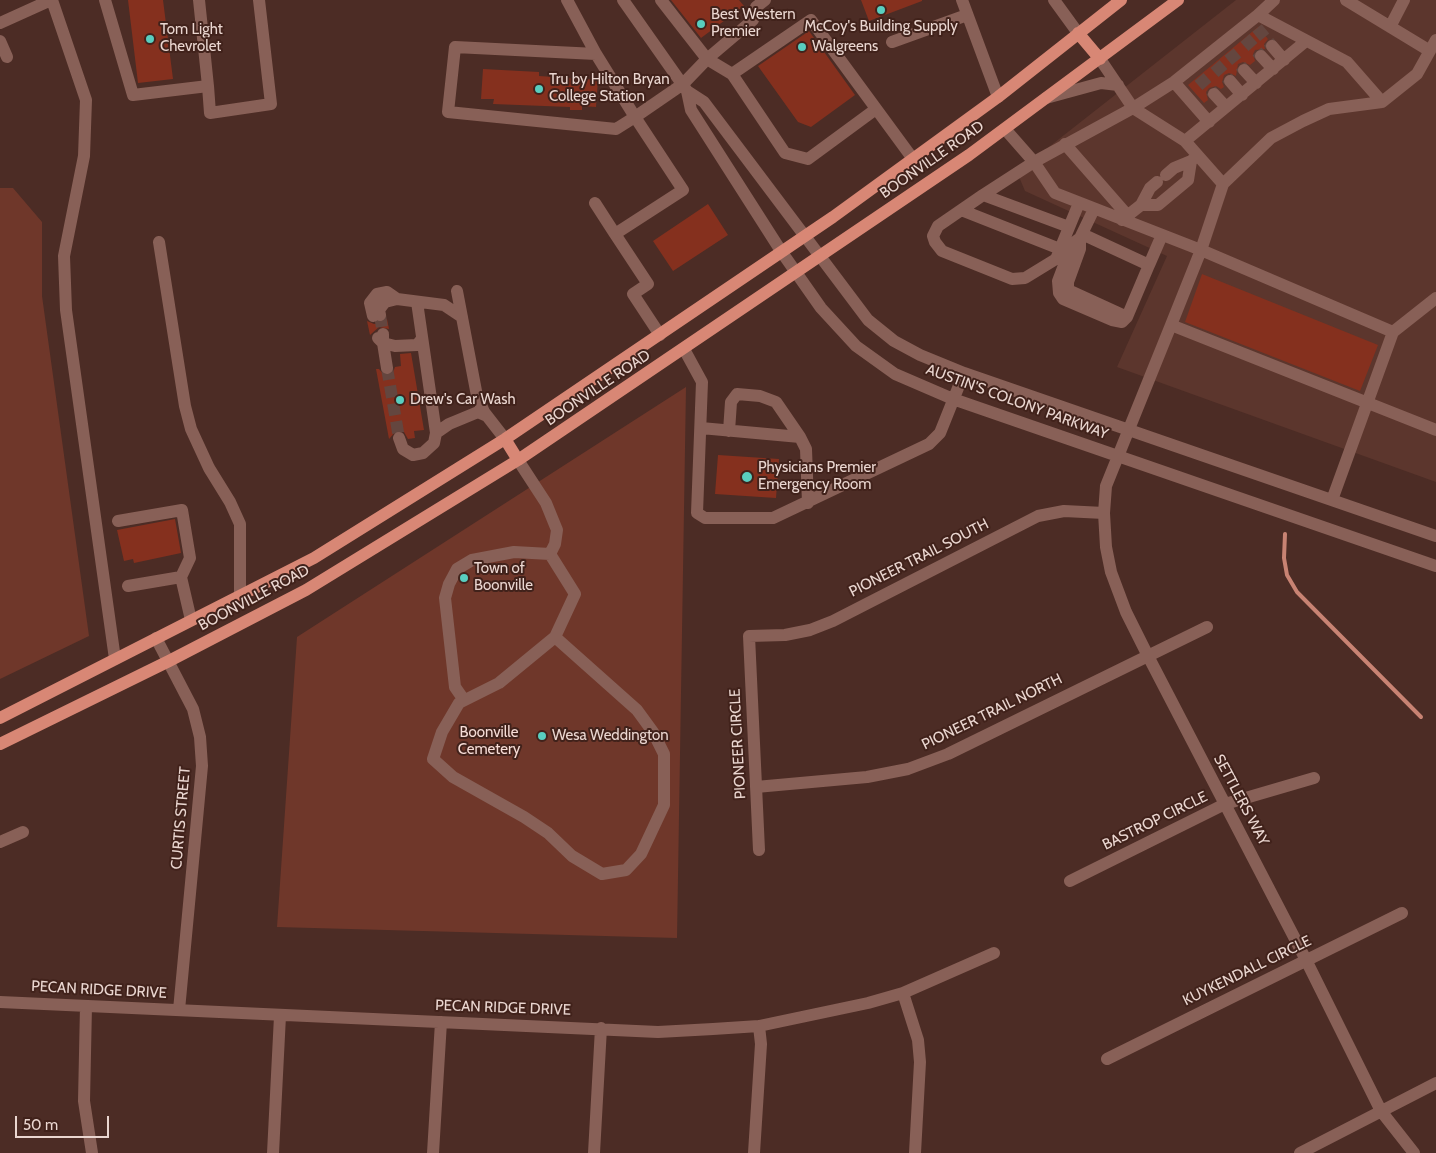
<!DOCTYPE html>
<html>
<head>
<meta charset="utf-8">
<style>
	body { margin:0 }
	#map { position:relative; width:1436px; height:1153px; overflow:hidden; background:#4c2c25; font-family:Cabin,sans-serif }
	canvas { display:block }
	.scale { position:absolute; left:15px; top:1116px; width:94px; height:22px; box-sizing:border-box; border:2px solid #ead6d0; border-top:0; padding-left:6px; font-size:15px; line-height:18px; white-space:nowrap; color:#ead6d0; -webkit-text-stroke:4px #41221b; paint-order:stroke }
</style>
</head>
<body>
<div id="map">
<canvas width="1436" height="1153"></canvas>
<div class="scale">50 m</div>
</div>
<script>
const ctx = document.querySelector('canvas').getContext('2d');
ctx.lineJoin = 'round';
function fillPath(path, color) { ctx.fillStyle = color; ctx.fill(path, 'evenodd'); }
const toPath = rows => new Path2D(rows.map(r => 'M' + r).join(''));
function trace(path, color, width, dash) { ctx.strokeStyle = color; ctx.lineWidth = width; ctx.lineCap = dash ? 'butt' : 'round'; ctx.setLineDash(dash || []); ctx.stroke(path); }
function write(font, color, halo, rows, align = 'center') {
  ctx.font = font + ' Cabin,sans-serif'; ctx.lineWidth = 4; ctx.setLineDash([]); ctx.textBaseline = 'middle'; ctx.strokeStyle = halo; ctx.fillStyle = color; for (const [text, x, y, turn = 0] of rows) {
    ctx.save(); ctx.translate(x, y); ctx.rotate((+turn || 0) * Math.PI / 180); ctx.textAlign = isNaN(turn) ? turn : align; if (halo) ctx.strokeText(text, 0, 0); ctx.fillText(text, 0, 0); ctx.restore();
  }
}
const built = toPath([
	[1236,0,1436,0,1436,482,1117,367,1167,256,1025,191,1017,172]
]);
const green = toPath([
	[0,188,13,188,42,222,42,296,89,636,0,679],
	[686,387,677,938,277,927,297,637]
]);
const stream = toPath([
	[1285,534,1284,558,1287,575,1297,592,1421,717]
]);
const building = toPath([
	[128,0,163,0,173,79,138,83],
	[671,0,739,0,744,6,701,38],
	[861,0,922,0,922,1,869,21],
	[1258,27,1268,39,1264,44,1265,49,1255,50,1253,54,1255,61,1250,65,1243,62,1238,64,1236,76,1229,73,1224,75,1222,82,1224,87,1221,89,1216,86,1209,88,1206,92,1208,100,1204,103,1188,85],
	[809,31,855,95,811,127,798,122,758,66],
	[483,69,539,72,539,76,598,80,596,107,582,106,582,110,570,110,570,107,493,104,494,99,481,99],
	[708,204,728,235,673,271,653,241],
	[1202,274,1378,345,1360,391,1185,322],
	[387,319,389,329,379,327,370,335,367,321,374,324,382,323],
	[411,353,424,430,414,431,415,438,408,439,404,432,397,430,389,439,376,369,379,369,385,376,392,375,395,367,401,366,400,354],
	[718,455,779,459,776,498,715,494],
	[175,519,181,553,134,563,133,559,124,561,117,530]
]);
const minorTunnel = toPath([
	[1257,28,1272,46],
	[1245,38,1261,56],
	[1229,52,1244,70],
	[1215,64,1230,81],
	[1199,77,1214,94],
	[380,315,383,334],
	[387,368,399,438]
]);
const minor = toPath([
	[52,0,86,100,84,156,64,256,66,310,115,659],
	[105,0,133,95,208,86,199,0],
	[567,0,596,54,635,117,616,129,448,112,455,47,596,54],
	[623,0,687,91,704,102,868,320,894,341,920,355,964,373,1436,536],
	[661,0,707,59,732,74,811,20,913,159],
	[962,0,998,97],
	[1054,0,1078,33],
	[1346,0,1430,51],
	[1258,15,1274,0],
	[0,23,51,0],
	[1390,27,1404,0],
	[0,41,7,57],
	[892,42,967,15],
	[1272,46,1284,60],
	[1261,56,1273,69],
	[1100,59,1133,108,1174,82,1258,15,1347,62,1382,102,1417,74,1436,40],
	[1244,70,1256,83],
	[732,74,785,153,808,159,876,109],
	[1230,81,1242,95],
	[1174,82,1209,122],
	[208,86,210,113,271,104,259,0],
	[687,91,691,110,781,251,821,308,856,346,895,374,953,399,1436,566],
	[1214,94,1226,107],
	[1046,98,1101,83,1118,85],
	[1005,129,1034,162,1055,193,1201,250,1393,332],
	[1185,141,1306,41],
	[1065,144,1128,216],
	[1166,175,1174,168,1191,161],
	[983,195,1069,227],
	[595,203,615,234],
	[1079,203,1056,259,1025,278,1012,279,942,251,935,242,933,236,938,226,983,195,1034,162,1133,108,1185,141,1223,184],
	[1141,205,1150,188,1157,182],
	[1094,209,1080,238,1080,249,1068,282,1068,290,1127,317],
	[961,210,1060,249],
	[1122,220,1141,205,1158,205,1188,180,1191,161,1197,156],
	[1082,234,1149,265,1162,235],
	[1080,238,1072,244,1058,281,1059,293,1063,299,1112,320,1122,322,1127,317,1149,265],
	[159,242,185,406,191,429,209,468,230,502,240,524,240,596],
	[457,291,477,396,484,412,505,439],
	[380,315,379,310,385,302,397,299,444,305,462,317],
	[373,316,370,303,377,294,387,292,397,299],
	[1171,325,1201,250,1223,184,1271,138,1303,121,1329,109,1382,102],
	[383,334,383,343,395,346,417,345,421,340],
	[660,335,633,294,648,284,615,234,683,190,635,117,683,84,707,59,753,20,756,7,765,0],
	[378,338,383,343,387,368],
	[684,349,702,382,697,513,705,518,773,518,929,444,940,433,964,373],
	[701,428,800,437,806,449,808,503],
	[729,431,731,402,737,394,760,396,776,402,800,437],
	[436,433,449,424,478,412,487,416],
	[399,438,403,449,413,455,423,453,434,443,436,433,417,302],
	[518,460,546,503,557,530,555,544,550,554],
	[1332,500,1393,332,1436,298],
	[118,521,182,510,190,558,181,577],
	[550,554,575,594,555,637,499,683,459,703,442,732,433,759,453,777,524,817,548,833,572,856,602,874,626,870,641,854,664,805,664,754,653,732,637,710,555,637],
	[128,586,181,577,191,620],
	[156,638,193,709,200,737,202,766,179,1010],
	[464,700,455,687,445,598,449,584,457,569,472,560,514,552,550,554],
	[756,787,867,777,908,769,948,754,1207,627],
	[0,842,23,832],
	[759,850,749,636,785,635,810,630,833,621,1038,516,1064,511,1104,513],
	[1070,881,1225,804,1314,778],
	[903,993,918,1040,920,1062,915,1153],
	[0,1002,658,1032,713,1029,759,1026,868,1003,903,993,994,953],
	[86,1006,84,1101,92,1153],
	[1107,1059,1402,913],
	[273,1153,280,1016],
	[433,1153,441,1022],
	[594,1153,601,1028],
	[754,1153,761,1044,759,1026],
	[1300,1153,1436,1083],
	[1414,1153,1381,1111,1306,960,1147,654,1126,612,1111,572,1106,547,1104,513,1106,486,1171,325,1436,430]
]);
const major = toPath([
	[1078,33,1100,59],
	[505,439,518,460],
	[0,718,314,558,505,439,833,217,998,97,1121,0],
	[0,744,169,661,306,590,518,460,969,155,1178,0]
]);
const markers = [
	[881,10,5,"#59cebf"],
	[701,24,5,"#59cebf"],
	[150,39,5,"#59cebf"],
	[802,47,5,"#59cebf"],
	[539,89,5,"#59cebf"],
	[400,400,5,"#59cebf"],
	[747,477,6,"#59cebf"],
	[464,578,5,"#59cebf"],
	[542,736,5,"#59cebf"]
];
const poiNames = [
	["Best Western",711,15],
	["Premier",711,32],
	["McCoy's Building Supply",881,27,"center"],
	["Tom Light",160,30],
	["Chevrolet",160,47],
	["Walgreens",812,47],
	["Tru by Hilton Bryan",549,80],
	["College Station",549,97],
	["Drew's Car Wash",410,400],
	["Physicians Premier",758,468],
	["Emergency Room",758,485],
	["Town of",474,569],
	["Boonville",474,586],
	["Wesa Weddington",552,736]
];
const streetNames = [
	["BOONVILLE ROAD",932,160,-35],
	["BOONVILLE ROAD",598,388,-34],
	["AUSTIN'S COLONY PARKWAY",1017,402,20],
	["PIONEER TRAIL SOUTH",919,558,-27],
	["BOONVILLE ROAD",254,598,-28],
	["PIONEER TRAIL NORTH",992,712,-26],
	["PIONEER CIRCLE",738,744,-93],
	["SETTLERS WAY",1241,800,62],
	["CURTIS STREET",181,818,-85],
	["BASTROP CIRCLE",1155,821,-26],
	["KUYKENDALL CIRCLE",1247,971,-26],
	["PECAN RIDGE DRIVE",99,990,3],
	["PECAN RIDGE DRIVE",503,1008,2]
];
const parkNames = [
	["Boonville",489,733],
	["Cemetery",489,750]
];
fillPath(built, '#5c362d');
fillPath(green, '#6f372a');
trace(stream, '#c88373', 4);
fillPath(building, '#85301e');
trace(minorTunnel, '#64463f', 12, [12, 6]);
trace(minor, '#886057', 12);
trace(major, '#d88775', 12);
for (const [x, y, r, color] of markers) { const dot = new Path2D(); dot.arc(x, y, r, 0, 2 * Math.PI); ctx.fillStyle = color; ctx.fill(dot); trace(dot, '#41221b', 2); }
write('15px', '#ead6d0', '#41221b', poiNames, 'left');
write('15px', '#ead6d0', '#41221b', streetNames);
write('15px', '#f6dcd6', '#41221b', parkNames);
</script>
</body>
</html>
